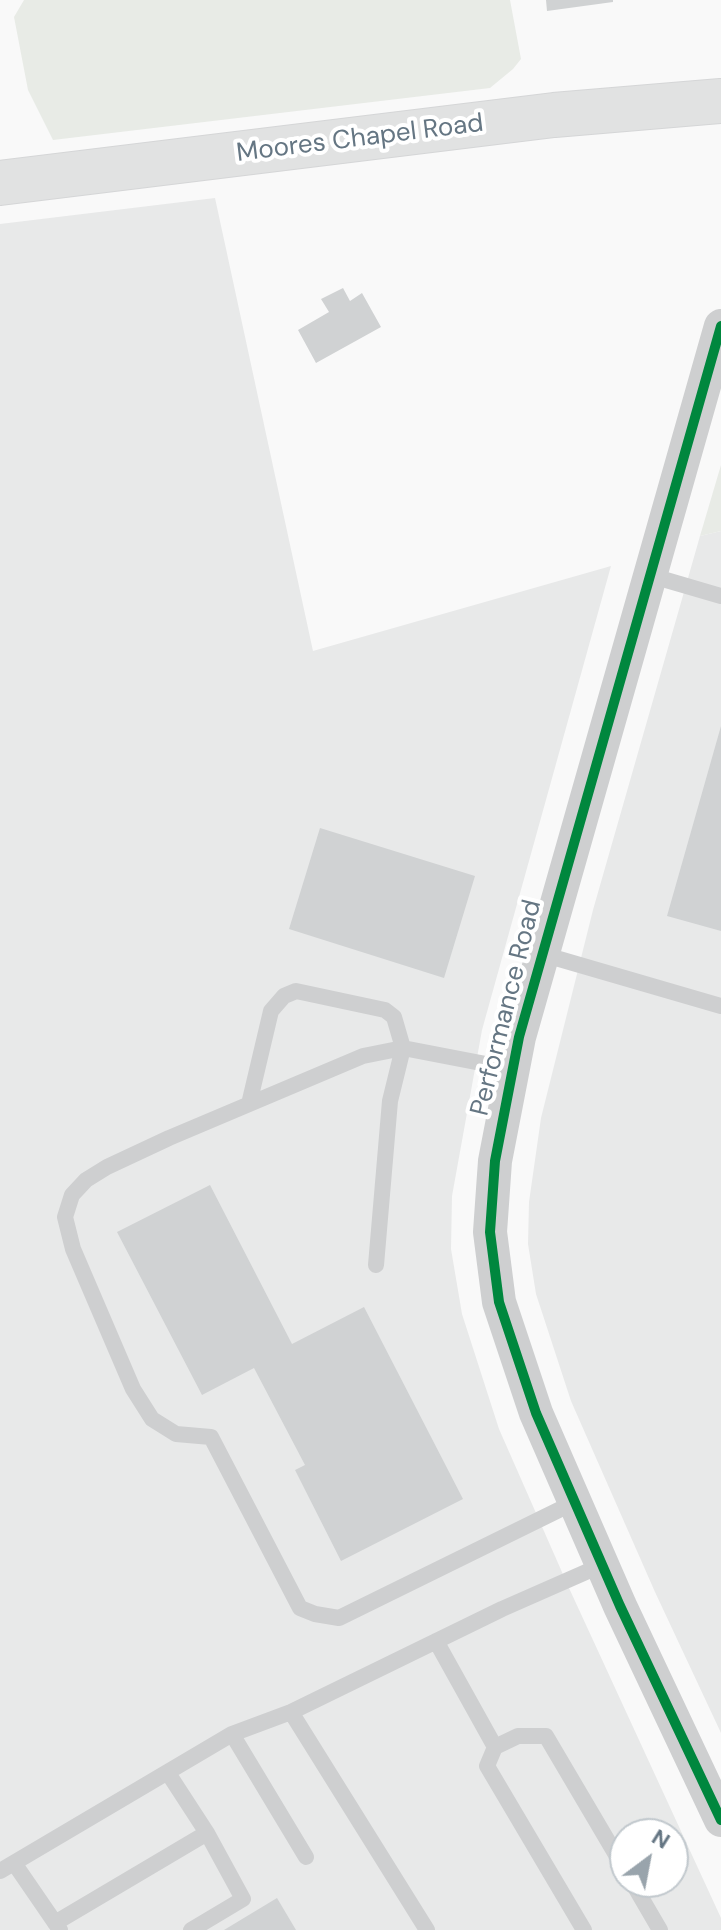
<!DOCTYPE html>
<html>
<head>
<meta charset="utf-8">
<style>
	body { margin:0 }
	#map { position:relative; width:721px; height:1930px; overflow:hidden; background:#f9f9f9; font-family:"DM Sans",sans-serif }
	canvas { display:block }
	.north { position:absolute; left:609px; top:1818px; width:80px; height:80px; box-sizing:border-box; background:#fff; border:2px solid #c1c8cd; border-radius:50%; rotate:32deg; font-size:22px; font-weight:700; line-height:32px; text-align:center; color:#657683 }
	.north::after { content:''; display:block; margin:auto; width:28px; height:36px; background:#99a4ac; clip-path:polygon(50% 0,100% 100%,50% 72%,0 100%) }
</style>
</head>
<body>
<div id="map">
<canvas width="721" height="1930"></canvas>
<div class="north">N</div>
</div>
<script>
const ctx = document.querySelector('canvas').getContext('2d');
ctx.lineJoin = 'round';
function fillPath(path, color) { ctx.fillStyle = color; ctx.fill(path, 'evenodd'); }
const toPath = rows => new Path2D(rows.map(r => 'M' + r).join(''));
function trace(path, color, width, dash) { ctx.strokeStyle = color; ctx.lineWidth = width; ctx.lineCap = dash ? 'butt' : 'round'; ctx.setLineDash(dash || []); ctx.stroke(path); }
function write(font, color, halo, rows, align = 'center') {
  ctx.font = font + ' "DM Sans",sans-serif'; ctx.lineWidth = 8; ctx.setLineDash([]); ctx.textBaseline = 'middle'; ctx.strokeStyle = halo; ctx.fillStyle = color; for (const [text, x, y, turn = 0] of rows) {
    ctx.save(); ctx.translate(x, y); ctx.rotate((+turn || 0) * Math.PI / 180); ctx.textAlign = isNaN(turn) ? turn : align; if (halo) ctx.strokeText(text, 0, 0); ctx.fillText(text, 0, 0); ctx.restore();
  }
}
const built = toPath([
	[215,198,313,651,611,566,482,1030,452,1196,451,1249,462,1314,499,1429,569,1588,721,1918,721,1930,0,1930,0,224],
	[625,1834,673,1834,673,1882,625,1882],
	[721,531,721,1733,655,1592,571,1401,536,1294,528,1244,529,1202,541,1118,593,910,700,536]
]);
const green = toPath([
	[24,0,510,0,521,59,513,69,490,88,53,140,28,90,14,17],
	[721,465,721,531,700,536]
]);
const building = toPath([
	[546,0,613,0,613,2,547,11],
	[343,288,350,301,362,293,381,327,316,363,298,330,329,312,321,299],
	[721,726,721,931,667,916],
	[320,828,475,876,444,978,289,929],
	[210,1185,292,1344,364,1307,463,1499,341,1561,295,1470,305,1465,254,1368,202,1395,117,1232],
	[277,1898,296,1930,224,1930]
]);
const lane = toPath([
	[649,575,721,596],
	[542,954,721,1006],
	[512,1069,403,1048,363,1056,169,1138,107,1167,86,1180,72,1195,65,1217,73,1249,133,1389,152,1419,176,1434,211,1437,300,1608,315,1614,339,1618,575,1502],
	[249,1104,271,1011,284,996,296,991,385,1010,394,1017,403,1048,390,1101,376,1265],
	[436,1641,495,1747],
	[291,1712,427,1930],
	[232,1734,306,1857],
	[168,1773,207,1833,243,1899,191,1930],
	[14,1863,60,1930],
	[0,1871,232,1734,291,1712,502,1609,602,1565],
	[632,1882,660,1930],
	[55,1923,207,1833],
	[584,1930,487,1766,495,1747,518,1736,546,1736,625,1870]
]);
const street = toPath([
	[721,326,519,1037,495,1161,490,1232,499,1302,536,1413,620,1606,721,1820]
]);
const secondary = toPath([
	[0,183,554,115,721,101]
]);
const cycleway = toPath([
	[721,326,519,1037,495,1161,490,1232,499,1302,536,1413,620,1606,721,1820]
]);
const streetNames = [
	["Moores Chapel Road",360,139,-7],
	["Performance Road",507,1008,-76]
];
fillPath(built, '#e8e9e9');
fillPath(green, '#e8ebe6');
fillPath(building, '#d0d2d3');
trace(secondary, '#d5d6d7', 46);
trace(lane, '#cecfd0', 16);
trace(street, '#cecfd0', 34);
trace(secondary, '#e1e2e2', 44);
trace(cycleway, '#00873e', 10);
write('26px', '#657683', '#fff', streetNames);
</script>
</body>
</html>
